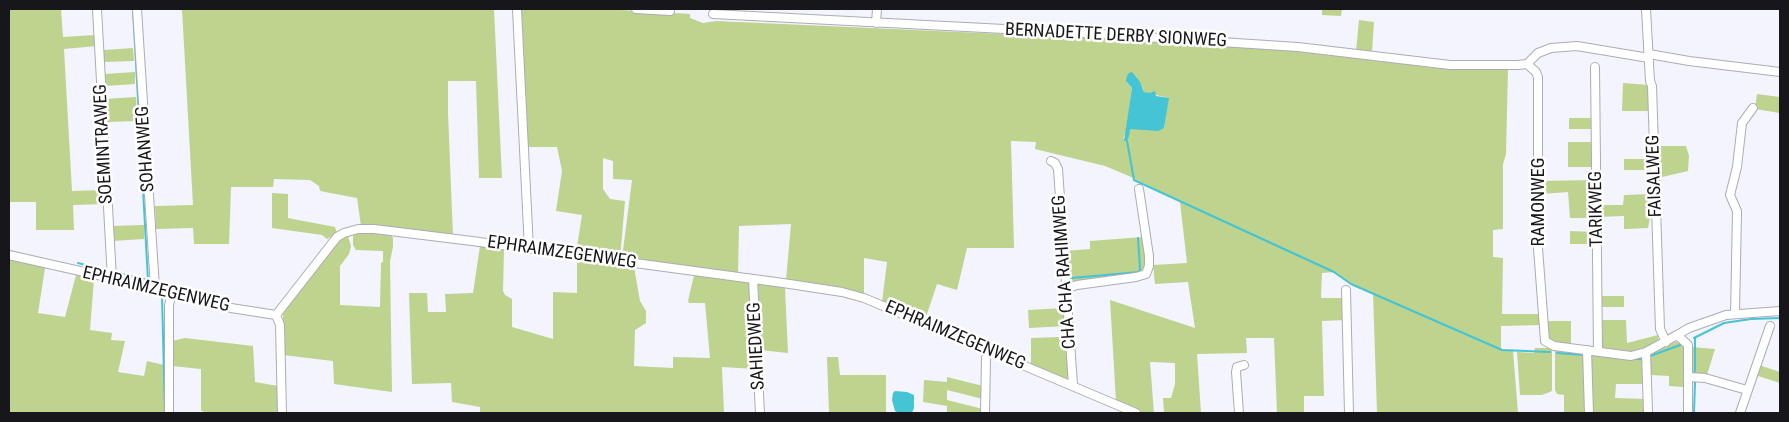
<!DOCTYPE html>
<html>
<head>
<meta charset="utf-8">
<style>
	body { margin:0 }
	#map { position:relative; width:1789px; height:422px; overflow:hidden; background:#f3f4fe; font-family:"Roboto Condensed",sans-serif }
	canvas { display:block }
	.frame { position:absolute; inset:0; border:10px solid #17171b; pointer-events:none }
</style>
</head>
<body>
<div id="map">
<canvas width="1789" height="422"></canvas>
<div class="frame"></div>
</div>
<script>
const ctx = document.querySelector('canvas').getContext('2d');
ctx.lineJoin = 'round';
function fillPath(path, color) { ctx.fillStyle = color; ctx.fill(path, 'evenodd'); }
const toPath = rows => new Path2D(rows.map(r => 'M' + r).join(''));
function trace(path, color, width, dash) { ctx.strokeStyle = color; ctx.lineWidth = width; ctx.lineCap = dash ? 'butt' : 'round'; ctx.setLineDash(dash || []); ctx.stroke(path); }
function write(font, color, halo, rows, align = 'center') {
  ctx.font = font + ' "Roboto Condensed",sans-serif'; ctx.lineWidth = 5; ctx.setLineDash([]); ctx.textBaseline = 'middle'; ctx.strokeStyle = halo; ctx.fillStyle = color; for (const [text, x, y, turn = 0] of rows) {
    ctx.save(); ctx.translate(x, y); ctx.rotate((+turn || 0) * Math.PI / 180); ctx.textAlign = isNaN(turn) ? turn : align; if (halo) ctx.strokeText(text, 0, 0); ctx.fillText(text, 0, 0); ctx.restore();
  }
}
const green = toPath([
	[9,9,61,9,63,37,96,35,97,46,64,49,72,191,105,190,105,204,73,205,74,230,36,230,36,202,10,202,9,181],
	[182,9,494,9,502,178,479,178,476,81,448,81,448,113,453,236,361,226,357,198,320,191,319,186,310,180,274,179,273,187,231,187,229,244,194,244,193,228,156,229,155,206,193,205],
	[521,9,603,9,690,14,690,18,703,23,716,21,1136,40,1293,51,1453,70,1508,69,1506,154,1503,164,1503,229,1493,230,1493,257,1503,258,1502,314,1541,314,1541,325,1501,326,1501,350,1513,351,1518,413,1377,413,1373,294,1351,284,1334,272,1322,273,1321,298,1345,298,1345,320,1322,321,1324,396,1304,396,1304,413,1277,413,1274,338,1246,338,1247,353,1197,354,1201,413,1164,413,1163,398,1171,398,1175,384,1175,363,1150,362,1154,413,1143,413,1116,401,1110,300,1195,328,1188,282,1155,284,1153,265,1187,263,1180,202,1129,176,1105,166,1035,149,1036,142,1011,141,1014,248,967,248,957,290,937,284,925,320,882,302,887,262,864,258,864,295,833,287,786,280,791,224,739,226,738,275,622,258,632,180,613,179,613,161,603,158,603,189,610,199,625,201,620,258,576,253,582,215,556,211,562,171,557,147,528,147],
	[1126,81,1142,86,1144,92,1168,98,1164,128,1129,129,1129,134,1123,139,1126,132,1132,88],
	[1322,9,1342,9,1341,16,1322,15],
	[1359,20,1374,22,1372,52,1356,51],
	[133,48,134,61,104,62,104,50],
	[135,72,135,84,105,86,104,74],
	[1623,83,1649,85,1650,111,1622,111],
	[1757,94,1780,97,1780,113,1755,109],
	[136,97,137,121,106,122,104,99],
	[1569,118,1592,118,1592,129,1569,129],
	[1568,142,1593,142,1594,167,1568,167],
	[1656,146,1686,146,1689,156,1688,171,1658,178],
	[1624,159,1651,159,1651,170,1624,170],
	[1594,180,1594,218,1570,218,1568,192,1542,194,1542,181],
	[272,193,288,194,288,218,335,227,337,233,327,239,322,235,272,228],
	[1653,194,1654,208,1651,212,1648,228,1624,229,1624,216,1599,217,1599,205,1623,205,1624,195],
	[144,225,144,239,112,241,111,226],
	[1570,231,1595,232,1596,244,1570,244],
	[358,232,390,234,393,238,393,247,390,261,392,392,334,384,333,361,283,355,283,313,331,248,342,237,348,236,351,246,349,254,340,266,340,305,380,307,381,263,383,262,383,251,356,250,353,245,353,236],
	[1143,237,1145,249,1145,265,1141,272,1068,285,1066,251,1090,249,1090,241],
	[480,246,504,249,503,291,505,295,512,299,512,327,553,339,553,292,577,293,577,258,634,267,640,301,646,311,646,323,635,330,634,366,673,368,673,357,710,358,705,303,689,303,688,301,694,275,749,282,756,369,722,367,724,413,480,413,480,407,452,402,451,383,412,384,409,293,427,293,428,312,446,312,445,294,473,293],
	[9,259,45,268,38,313,65,317,76,275,94,279,90,330,112,333,111,340,125,341,118,372,144,376,147,361,168,366,168,413,9,413],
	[758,284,785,288,788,353,760,350],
	[1601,296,1624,296,1624,307,1601,307],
	[1065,308,1066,326,1029,328,1028,310],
	[1600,320,1626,320,1627,343,1658,335,1658,341,1656,344,1633,353,1625,353,1602,348],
	[1545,321,1571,321,1571,345,1553,342,1547,339],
	[1060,337,1067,341,1069,374,1067,379,1065,379,1029,364,1031,362,1031,338],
	[185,338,253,346,255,382,278,386,279,413,204,413,203,411,201,411,201,369,172,366,172,341],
	[1676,342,1681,343,1684,346,1685,386,1684,387,1669,386,1669,376,1651,375,1649,353,1654,350],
	[1691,347,1715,349,1707,375,1692,373],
	[1535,348,1550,348,1552,351,1552,391,1542,395,1520,395,1517,352,1534,353],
	[1555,351,1578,352,1581,353,1584,357,1586,412,1564,412,1564,395,1557,394,1555,390],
	[1592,354,1644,356,1647,384,1616,384,1615,398,1647,399,1647,413,1591,413,1590,356],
	[827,357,838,357,840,375,886,375,886,413,829,413],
	[1759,365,1780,372,1780,383,1755,375],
	[947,377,983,386,983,399,947,390,947,400,983,409,983,413,947,413,947,406,923,402,924,380,947,382]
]);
const water = toPath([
	[1132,72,1140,82,1144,92,1150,93,1155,91,1156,96,1169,98,1164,128,1158,131,1130,129,1129,136,1127,141,1124,141,1132,88,1126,81,1127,76,1129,73],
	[895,391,907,392,914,395,914,408,912,413,897,412,895,411,892,400,893,393]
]);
const stream = toPath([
	[1127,141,1134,180,1334,272,1351,284,1502,350,1550,352],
	[78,263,105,270],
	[118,273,148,280,133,9],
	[1072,278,1139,272,1140,269,1138,238],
	[160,283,225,299],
	[162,296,165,413],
	[1694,338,1724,323,1751,319,1780,318],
	[1557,353,1584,355],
	[1650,356,1683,344],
	[1633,359,1642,359],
	[1695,371,1695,338],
	[1694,413,1695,382]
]);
const minor = toPath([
	[97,9,112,279],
	[137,9,155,288],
	[636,9,670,11],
	[1646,9,1650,81,1652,86,1660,329,1666,342],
	[517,10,529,249],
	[713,14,1082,33,1298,47,1450,65,1518,65,1527,64,1538,53,1551,48,1577,46,1649,58],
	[876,23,877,9],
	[1649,54,1689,61,1780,72],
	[1527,64,1536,72,1538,77,1538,248,1545,341,1554,346,1631,356,1646,352,1677,335,1688,345,1688,413],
	[1595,67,1598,351],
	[1051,161,1055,163,1058,169,1073,385],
	[9,255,155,288,231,308,276,315,337,237,344,233,358,229,374,229,472,241,783,283,842,292,864,298,1136,413],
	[753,279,760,413],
	[1065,289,1077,285,1136,277,1146,274,1149,266,1149,256,1139,189],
	[1346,290,1349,413],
	[1735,314,1737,211,1730,195,1737,167,1742,123,1753,108],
	[276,315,280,325,282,413],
	[1677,335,1689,328,1726,315,1780,311],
	[1587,350,1589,413],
	[1646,352,1648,412],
	[1689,377,1705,378,1747,390],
	[169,413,169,305,172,293],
	[985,413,986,358,989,351],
	[1239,413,1236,372,1237,367,1244,365],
	[1740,413,1770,326]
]);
const streetNames = [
	["BERNADETTE DERBY SIONWEG",1116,36,3],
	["SOEMINTRAWEG",104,144,-93],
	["SOHANWEG",146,149,-94],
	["FAISALWEG",1655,176,-92],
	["RAMONWEG",1539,202,-90],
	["TARIKWEG",1597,209,-91],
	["EPHRAIMZEGENWEG",562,253,8],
	["CHA CHA RAHIMWEG",1065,272,-94],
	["EPHRAIMZEGENWEG",156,290,13],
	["EPHRAIMZEGENWEG",955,336,23],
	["SAHIEDWEG",757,346,-93]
];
fillPath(green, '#bdd38e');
fillPath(water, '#44c4d5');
trace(stream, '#44c4d5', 2);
trace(minor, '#abacb6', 10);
trace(minor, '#fff', 8);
write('18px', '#17171b', '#fff', streetNames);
</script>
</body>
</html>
